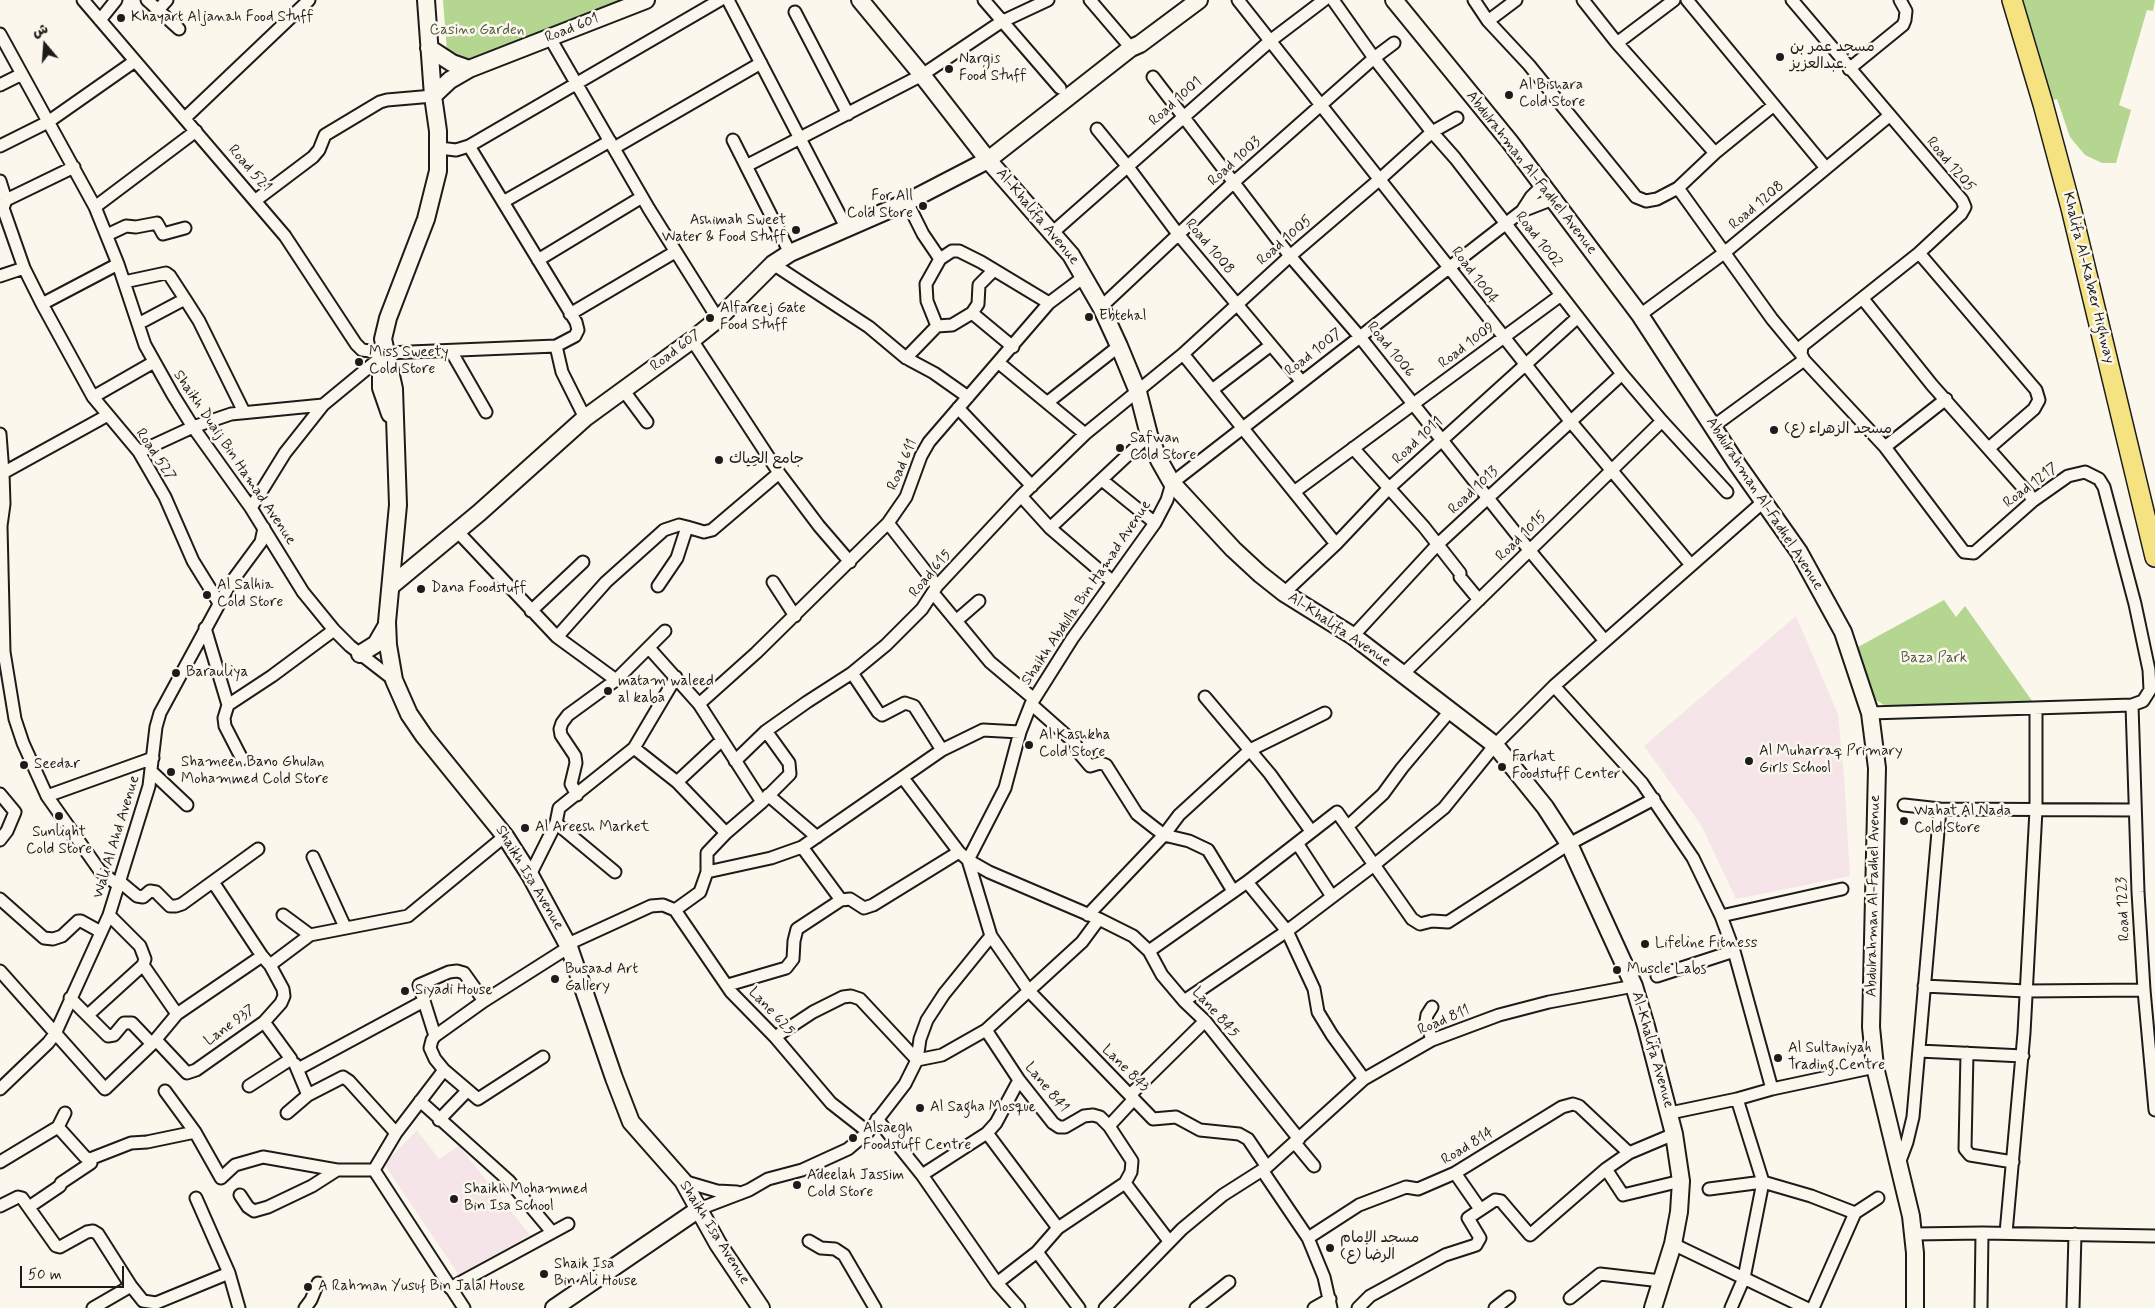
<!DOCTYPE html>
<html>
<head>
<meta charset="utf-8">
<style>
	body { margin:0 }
	#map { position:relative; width:2155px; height:1308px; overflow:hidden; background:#fbf7ec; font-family:Mynerve,"Playpen Sans Arabic",sans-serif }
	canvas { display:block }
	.north { position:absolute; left:20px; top:20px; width:50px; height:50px; -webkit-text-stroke:4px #fbf7ec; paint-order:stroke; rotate:342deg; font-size:14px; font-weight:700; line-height:20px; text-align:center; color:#1c1c1c }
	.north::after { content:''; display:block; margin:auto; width:18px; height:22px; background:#1c1c1c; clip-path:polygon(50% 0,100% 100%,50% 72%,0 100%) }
	.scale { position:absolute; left:20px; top:1266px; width:104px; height:22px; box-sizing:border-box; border:2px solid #1c1c1c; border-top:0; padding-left:6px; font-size:15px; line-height:18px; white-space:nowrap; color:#1c1c1c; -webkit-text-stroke:4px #fbf7ec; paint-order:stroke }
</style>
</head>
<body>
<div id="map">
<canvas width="2155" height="1308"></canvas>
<div class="north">ش</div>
<div class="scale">50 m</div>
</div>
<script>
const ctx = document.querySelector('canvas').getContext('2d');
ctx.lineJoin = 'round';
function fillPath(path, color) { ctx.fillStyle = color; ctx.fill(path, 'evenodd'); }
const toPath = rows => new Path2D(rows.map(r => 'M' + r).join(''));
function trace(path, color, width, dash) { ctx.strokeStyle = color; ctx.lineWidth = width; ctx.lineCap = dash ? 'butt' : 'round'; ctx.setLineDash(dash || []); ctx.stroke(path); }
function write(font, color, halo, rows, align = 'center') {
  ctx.font = font + ' Mynerve,"Playpen Sans Arabic",sans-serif'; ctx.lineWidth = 5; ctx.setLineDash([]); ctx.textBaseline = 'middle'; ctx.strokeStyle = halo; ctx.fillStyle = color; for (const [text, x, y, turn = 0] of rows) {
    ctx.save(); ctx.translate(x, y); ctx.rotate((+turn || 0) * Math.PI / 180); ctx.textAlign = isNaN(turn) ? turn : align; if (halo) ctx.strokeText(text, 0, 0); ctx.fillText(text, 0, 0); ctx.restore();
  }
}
const built = toPath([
	[1796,616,1838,714,1844,776,1850,876,1736,899,1701,825,1644,746],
	[417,1130,439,1159,459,1146,530,1235,459,1275,384,1164]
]);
const green = toPath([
	[443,0,633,0,478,64,458,63,447,52],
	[2023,0,2155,0,2153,11,2147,10,2119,105,2131,110,2116,163,2102,163,2085,155,2070,137,2057,99,2053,100],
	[1944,600,1956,617,1965,606,2035,705,1884,705,1876,700,1871,693,1858,647]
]);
const street = toPath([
	[83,0,285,236,356,344,362,350,386,353,556,346],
	[147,0,179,29],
	[728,0,846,227],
	[984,0,1060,88],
	[1090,0,1131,48],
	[1238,0,1571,422,1691,565],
	[1333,0,1374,58,1432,132,1455,158,1622,374,1662,421,1727,492],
	[1474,0,1488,21,1529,65,1636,197,1646,201,1657,199,1678,188,1715,153,1774,105],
	[1583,0,1617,43,1715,153],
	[1687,0,1826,168],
	[1792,0,1962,200,1965,207,1961,214,1919,253,1802,346,1801,354,1804,360,1885,447,1964,552,1974,553,2034,500,2068,476,2085,472,2099,479,2104,487,2135,604,2149,670,2150,690,2143,701,2132,705,1870,713],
	[158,10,167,0],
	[795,12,848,114],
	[100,20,116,0],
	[1488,21,1516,0],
	[0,34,95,207,118,264,145,345,173,395,193,427,251,508,303,592,334,630,350,646,394,680],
	[550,38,649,209,718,319],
	[1617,43,1674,0],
	[1849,69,1903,25,1905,20,1906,11,1900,0],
	[1153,77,1290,256,1360,337,1530,551,1605,641],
	[0,85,22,74],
	[185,118,309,0],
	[1097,129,1128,167,1178,234,1302,382],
	[733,140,790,253],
	[0,146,48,122,135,61],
	[469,146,576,322,578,330,575,336,556,346,562,372,585,418],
	[439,148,456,150,469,146,720,0],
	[614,148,761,63],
	[746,166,922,75,1001,22,1048,0],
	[74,167,6,200,3,208,24,268,42,304,93,397,139,452,165,497,193,561,219,603],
	[0,181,6,200],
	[1678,188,1772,319,1801,354],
	[256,200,313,157,319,150,325,135,380,102,387,100,433,96],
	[503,202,610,141],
	[907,202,923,234,940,259,952,251,959,251,981,262,1049,303],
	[95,207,196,131],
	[1522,211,1553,199],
	[1052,233,1270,41,1324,0],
	[107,235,126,226,136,227,157,223,163,234,185,228],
	[1919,253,2036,390,2039,400,2034,409,1989,448],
	[538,260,642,197],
	[773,264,869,327,906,358,934,373,968,397],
	[0,276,24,268],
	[124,282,166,273,170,276,185,299,138,324],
	[185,299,199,321,244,412],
	[1863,299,1932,385,2034,500],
	[42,304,118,264],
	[1101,307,1234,182,1374,58,1394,43],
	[972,313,1013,347],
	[570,314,675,252],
	[1640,315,1724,253,1889,116],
	[937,326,952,325,972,313,978,304,979,285,994,270],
	[692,340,779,473,819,526,850,562],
	[451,351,486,412],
	[1183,354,1336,544],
	[906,358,937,326,927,301,926,284,940,259],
	[999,363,1085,434],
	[1212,390,1271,345],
	[624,391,647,422],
	[93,397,154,362],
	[1048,402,1119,346],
	[958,408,1032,486],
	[1722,420,1804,360],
	[0,434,3,473,4,504,1,526,4,652,15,719,23,743,47,796,100,871,118,885],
	[1885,447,1946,399],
	[1353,448,1424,527,1460,573,1460,577,1479,600],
	[139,452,193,427,231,414,323,405],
	[3,473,108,415],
	[1102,480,1155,523],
	[1294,492,1561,295],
	[1021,496,1050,528,1113,582],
	[251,508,285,453,323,405,386,353],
	[888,523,937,586],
	[1050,528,1149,435],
	[457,531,557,637,616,680],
	[773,582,795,616],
	[658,586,677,558,687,527,704,532,712,530,779,473],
	[933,593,990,662,1034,699],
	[1284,593,1336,544,1388,489,1578,317],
	[531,611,583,562],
	[956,621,979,601],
	[205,628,228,705],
	[1353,636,1437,545,1622,374],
	[557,637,606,582,664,530,679,525,687,527],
	[649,648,699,704,762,802],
	[852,673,878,712,882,715,905,703,914,706,942,750],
	[1403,674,1662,421],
	[1554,686,1642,783,1693,858,1721,916,1734,951,1772,1089],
	[1205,697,1270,774,1311,831],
	[699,704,756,653,888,523,906,497,921,456,929,442,1049,303,1085,276],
	[1031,704,1075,743,1079,753,1090,766,1100,763,1106,765,1137,814,1151,825,1164,835,1189,841,1208,850,1233,891],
	[2132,705,2138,892,2144,990,2155,1110],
	[634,748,677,782,726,833],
	[242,759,225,726,224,718,228,705,272,676,334,630],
	[735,761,766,731,807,702,852,673,886,645,922,609,937,586,1021,496,1085,434,1183,354,1290,256,1380,179,1432,132,1457,118],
	[152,772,187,805],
	[677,782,722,740],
	[0,794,15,812,7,831,0,840],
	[577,795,571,784,576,763,575,756,561,735,560,729,562,723,568,715,616,680,665,631],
	[768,795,817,837],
	[47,796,153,758],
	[1904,805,1940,809,2135,810],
	[556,823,615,872],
	[1348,826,1383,794,1402,768,1450,711],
	[1297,843,1331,895],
	[802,847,841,900],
	[313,857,345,927],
	[707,872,771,858,802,847,942,750,983,730,1020,732],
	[530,875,556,823,559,808,634,748,676,677],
	[119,881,137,896,143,897,150,891,156,892,170,906,176,906,182,904,258,849],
	[1247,882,1287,931,1314,989,1318,1012,1332,1035,1364,1079],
	[0,899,44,938,53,939,62,936,78,921,81,921,101,932],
	[675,910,700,892,707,872,707,853,726,833,762,802,790,774,789,763,766,731],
	[109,915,140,946,145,959,143,965,177,1014],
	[283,915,310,935,408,916,505,836],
	[1088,915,1164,835,1179,815,1250,750,1325,713],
	[1721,916,1842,889],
	[1099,919,1133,936,1149,951,1162,975,1184,1001,1205,1021,1299,1139],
	[991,936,1029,991,1153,1119,1176,1117,1200,1130,1239,1134,1248,1139,1267,1167],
	[568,944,651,906,663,905,675,910,731,992,775,1037,831,1103,868,1132],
	[1149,951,1247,882,1337,812,1412,919,1420,924,1432,921,1448,922,1569,844,1654,799],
	[270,965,310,935],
	[0,971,105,1089,152,1044,177,1014,262,956],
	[1657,976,1734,951],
	[728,985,786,968,793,959,794,941,797,929,841,900,850,899,864,908,873,905,959,852],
	[1924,986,2026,991,2144,990],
	[70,998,108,1036,114,1035,124,1023,132,1023,152,1044],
	[1184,1001,1287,931,1374,865,1444,808,1495,745,1554,686,1763,502],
	[88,1015,143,965],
	[986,1030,1019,1080,1053,1123,1059,1127,1065,1127,1084,1116,1093,1115,1100,1117,1109,1126,1132,1161,1131,1172,1125,1183,1169,1241],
	[435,1036,419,985,449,972,457,971,464,973,484,1001],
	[775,1037,813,1012,843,997,851,996,860,999,917,1060,942,1055,986,1030,1082,942,1099,919,989,872,968,860,959,852,903,778],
	[156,1040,187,1073,196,1070,264,1022,281,1003,284,996,283,989,270,965,262,956,213,882],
	[1432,1040,1426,1021,1427,1015,1432,1007],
	[1919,1051,2023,1056],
	[1967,1053,1965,1149,1970,1155,2013,1162],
	[543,1057,478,1099,444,1070,435,1059,430,1048,432,1040,435,1036,484,1001,569,947],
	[298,1069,424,1001],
	[249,1086,291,1059,264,1022],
	[0,1089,48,1043,55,1034,109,915,149,786,156,727,160,713,230,584,261,542,264,528],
	[165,1091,195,1132,221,1178,235,1165,263,1157,337,1170,374,1170],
	[308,1095,343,1077,349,1081,396,1133],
	[1130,1095,1205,1021],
	[420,1101,509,1181,552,1232],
	[287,1113,308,1095,295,1064],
	[1670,1113,1737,1099,1772,1089,1875,1067],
	[877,1119,922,1175,997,1283,1019,1308],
	[439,1120,467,1091],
	[1109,1126,1134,1099],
	[58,1127,85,1157,90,1159,131,1143,147,1142,195,1132],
	[987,1133,1058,1228],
	[1295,1143,1314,1166],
	[0,1162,58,1127,65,1113],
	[1898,1166,1907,1142,1913,1117,1940,809],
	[1606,1169,1623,1195,1681,1181],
	[374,1170,464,1308],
	[374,1170,396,1133,444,1070],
	[1262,1170,1308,1238,1324,1277,1331,1308],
	[1455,1173,1480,1209],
	[922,1175,987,1133,996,1123,1019,1080],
	[683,1181,717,1191,737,1192],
	[1709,1189,1763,1182,1811,1196,1855,1213],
	[240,1195,248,1207,254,1211,268,1207,312,1186,337,1170],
	[196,1198,229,1273,239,1308],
	[0,1206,18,1197,22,1198,56,1246,60,1247,87,1232,93,1231,98,1234,131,1286,143,1301,156,1303,229,1273],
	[29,1207,60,1186,61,1183,91,1163],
	[699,1209,749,1190,768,1179,802,1170,848,1149,868,1132,905,1084,917,1060,920,1039,927,1020,944,994,991,936,968,860,1005,788,1020,732,1031,704,1072,639,1155,523,1167,500,1172,483,1522,211,1531,197,1543,185],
	[2006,1233,2024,1033,2036,810,2036,709],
	[1914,1234,1982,1233,2155,1236],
	[1308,1238,1359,1205,1406,1187,1418,1189,1455,1173,1562,1107,1573,1104,1579,1106,1629,1153],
	[809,1241,821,1248,835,1249,844,1255,875,1308],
	[1673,1244,1806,1308],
	[1037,1252,1079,1308],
	[997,1283,1037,1252,1058,1228,1125,1183],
	[450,1288,568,1224],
	[1570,1298,1600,1274,1661,1281],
	[93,1308,131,1286],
	[305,1308,311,1300,318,1283],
	[1105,1308,1182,1229,1223,1195,1267,1167,1364,1079,1432,1040,1499,1015,1549,1002,1634,986],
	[1196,1308,1229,1282],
	[1314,1308,1330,1299],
	[1358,1308,1370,1296,1445,1255,1476,1245,1480,1238,1468,1218,1495,1200,1501,1201,1530,1235,1606,1169,1629,1153,1674,1134],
	[1495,1308,1509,1297],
	[1731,1308,1744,1278,1763,1182,1737,1099],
	[1813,1308,1855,1213,1878,1198],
	[1981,1308,1982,1233],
	[2073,1308,2075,1234]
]);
const secondary = toPath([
	[426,0,433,96,438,131,438,171,426,219,388,318,383,339,394,389,398,505,387,622,388,645,394,680,409,714,424,736,505,836,530,875,569,947,614,1078,631,1122,683,1181,718,1244,761,1308],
	[860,0,922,75,988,160,1071,255,1101,307,1119,346,1138,392,1149,435,1159,460,1172,483,1233,549,1260,574,1284,593,1353,636,1495,745,1545,807,1569,844,1634,986,1646,1026,1674,1134,1681,1181,1679,1212,1673,1244,1653,1308],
	[1394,0,1510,142,1640,315,1737,464,1799,552,1843,632,1870,713,1877,768,1871,1027,1875,1067,1911,1216,1915,1253,1915,1308],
	[429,48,452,63,469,69],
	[433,96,450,80,469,69,646,0],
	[385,355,381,370,381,388,390,414],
	[391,586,479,513,585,418,692,340,718,319,773,264,790,253,907,202,988,160,1131,48,1140,44,1199,0],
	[360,654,376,644,387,625],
	[554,1308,699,1209]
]);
const primary = toPath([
	[2012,0,2043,104,2071,208,2155,557]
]);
const markers = [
	[121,18,5,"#1c1c1c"],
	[1780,57,5,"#1c1c1c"],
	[949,69,5,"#1c1c1c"],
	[1509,95,5,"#1c1c1c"],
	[923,206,5,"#1c1c1c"],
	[796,230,5,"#1c1c1c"],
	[1089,317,5,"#1c1c1c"],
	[710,318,5,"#1c1c1c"],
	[359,362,5,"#1c1c1c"],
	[1774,430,5,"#1c1c1c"],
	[1120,448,5,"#1c1c1c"],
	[719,460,5,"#1c1c1c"],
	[421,589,5,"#1c1c1c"],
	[207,595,5,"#1c1c1c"],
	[176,673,5,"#1c1c1c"],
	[608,691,5,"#1c1c1c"],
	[1029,745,5,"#1c1c1c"],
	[1749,761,5,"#1c1c1c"],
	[24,765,5,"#1c1c1c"],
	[1502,767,5,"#1c1c1c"],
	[171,772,5,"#1c1c1c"],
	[59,816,5,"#1c1c1c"],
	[1904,821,5,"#1c1c1c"],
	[525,828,5,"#1c1c1c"],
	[1645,944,5,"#1c1c1c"],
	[1617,970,5,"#1c1c1c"],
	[555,979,5,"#1c1c1c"],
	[405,991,5,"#1c1c1c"],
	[1778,1058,5,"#1c1c1c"],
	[920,1108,5,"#1c1c1c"],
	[853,1138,5,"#1c1c1c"],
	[797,1185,5,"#1c1c1c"],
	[454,1199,5,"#1c1c1c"],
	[1330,1248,5,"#1c1c1c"],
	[544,1274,5,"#1c1c1c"],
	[308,1287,5,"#1c1c1c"]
];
const poiNames = [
	["Khayart Aljanah Food Stuff",131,18],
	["مسجد عمر بن",1790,48],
	["عبدالعزيز.",1790,65],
	["Nargis",959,60],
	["Food Stuff",959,77],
	["Al Bishara",1519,86],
	["Cold Store",1519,103],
	["For All",913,197,"right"],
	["Cold Store",913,214,"right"],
	["Ashimah Sweet",786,221,"right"],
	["Water & Food Stuff",786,238,"right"],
	["Alfareej Gate",720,309],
	["Food Stuff",720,326],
	["Ebtehal",1099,317],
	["Miss Sweety",369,353],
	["Cold Store",369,370],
	["مسجد الزهراء (ع)",1784,430],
	["Safwan",1130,439],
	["Cold Store",1130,456],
	["جامع الحِياك",729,460],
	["Al Salhia",217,586],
	["Cold Store",217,603],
	["Dana Foodstuff",431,589],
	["Barauliya",186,673],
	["matam waleed",618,682],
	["al kaba",618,699],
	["Al Kashkha",1039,736],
	["Cold Store",1039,753],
	["Al Muharraq Primary",1759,752],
	["Girls School",1759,769],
	["Farhat",1512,758],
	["Foodstuff Center",1512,775],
	["Shameen Bano Ghulan",181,763],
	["Mohammed Cold Store",181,780],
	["Seedar",34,765],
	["Wahat Al Nada",1914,812],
	["Cold Store",1914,829],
	["Al Areesh Market",535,828],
	["Sunlight",59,833,"center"],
	["Cold Store",59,850,"center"],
	["Lifeline Fitness",1655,944],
	["Busaad Art",565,970],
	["Gallery",565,987],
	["Muscle Labs",1627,970],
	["Siyadi House",415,991],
	["Al Sultaniyah",1788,1049],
	["Trading Centre",1788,1066],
	["Al Sagha Mosque",930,1108],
	["Alsaegh",863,1129],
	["Foodstuff Centre",863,1146],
	["Adeelah Jassim",807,1176],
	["Cold Store",807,1193],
	["Shaikh Mohammed",464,1190],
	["Bin Isa School",464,1207],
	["مسجد الإمام",1340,1239],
	["الرضا (ع)",1340,1256],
	["Shaik Isa",554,1265],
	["Bin Ali House",554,1282],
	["A Rahman Yusuf Bin Jalal House",318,1287]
];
const streetNames = [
	["Road 601",572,29,-21],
	["Road 1001",1176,102,-42],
	["Road 1003",1235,162,-42],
	["Road 1205",1950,165,50],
	["Road 521",249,169,49],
	["Abdulrahman Al-Fadhel Avenue",1531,173,52],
	["Road 1208",1757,206,-40],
	["Al-Khalifa Avenue",1037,217,50],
	["Road 1002",1538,240,52],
	["Road 1005",1285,241,-41],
	["Road 1008",1209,247,50],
	["Road 1004",1474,276,53],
	["Khalifa Al-Kabeer Highway",2088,278,76],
	["Road 1009",1467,346,-37],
	["Road 1006",1390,350,51],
	["Road 607",676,351,-37],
	["Road 1007",1314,353,-38],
	["Road 1011",1418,441,-43],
	["Road 527",155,455,56],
	["Shaikh Duaij Bin Hamad Avenue",234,458,56],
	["Road 611",903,465,-66],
	["Road 1217",2031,486,-37],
	["Road 1013",1474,491,-43],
	["Abdulrahman Al-Fadhel Avenue",1764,504,57],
	["Road 1015",1522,537,-44],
	["Road 615",931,574,-50],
	["Shaikh Abdulla Bin Hamad Avenue",1087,593,-56],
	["Al-Khalifa Avenue",1339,630,34],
	["Wali Al Ahd Avenue",117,837,-73],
	["Shaikh Isa Avenue",529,878,59],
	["Abdulrahman Al-Fadhel Avenue",1874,896,-89],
	["Road 1223",2124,909,-93],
	["Lane 625",771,1012,47],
	["Lane 845",1215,1013,48],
	["Road 811",1444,1021,-23],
	["Lane 937",230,1026,-36],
	["Al-Khalifa Avenue",1652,1050,74],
	["Lane 843",1125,1069,45],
	["Lane 841",1046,1088,51],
	["Road 814",1468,1147,-31],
	["Shaikh Isa Avenue",714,1233,58]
];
const parkNames = [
	["Casino Garden",477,31],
	["Baza Park",1934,659]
];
fillPath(built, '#f6e5e8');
fillPath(green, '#b5d690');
trace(street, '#1c1c1c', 15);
trace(secondary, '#1c1c1c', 20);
trace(primary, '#1c1c1c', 22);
trace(street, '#fbf7ec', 11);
trace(secondary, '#fbf7ec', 16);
trace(primary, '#f5e381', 19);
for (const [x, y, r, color] of markers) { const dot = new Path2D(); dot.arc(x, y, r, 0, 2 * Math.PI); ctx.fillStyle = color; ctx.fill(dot); trace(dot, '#fbf7ec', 2); }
write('15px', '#1c1c1c', '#fbf7ec', poiNames, 'left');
write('15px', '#1c1c1c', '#fbf7ec', streetNames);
write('15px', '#525d45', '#fbf7ec', parkNames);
</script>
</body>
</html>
